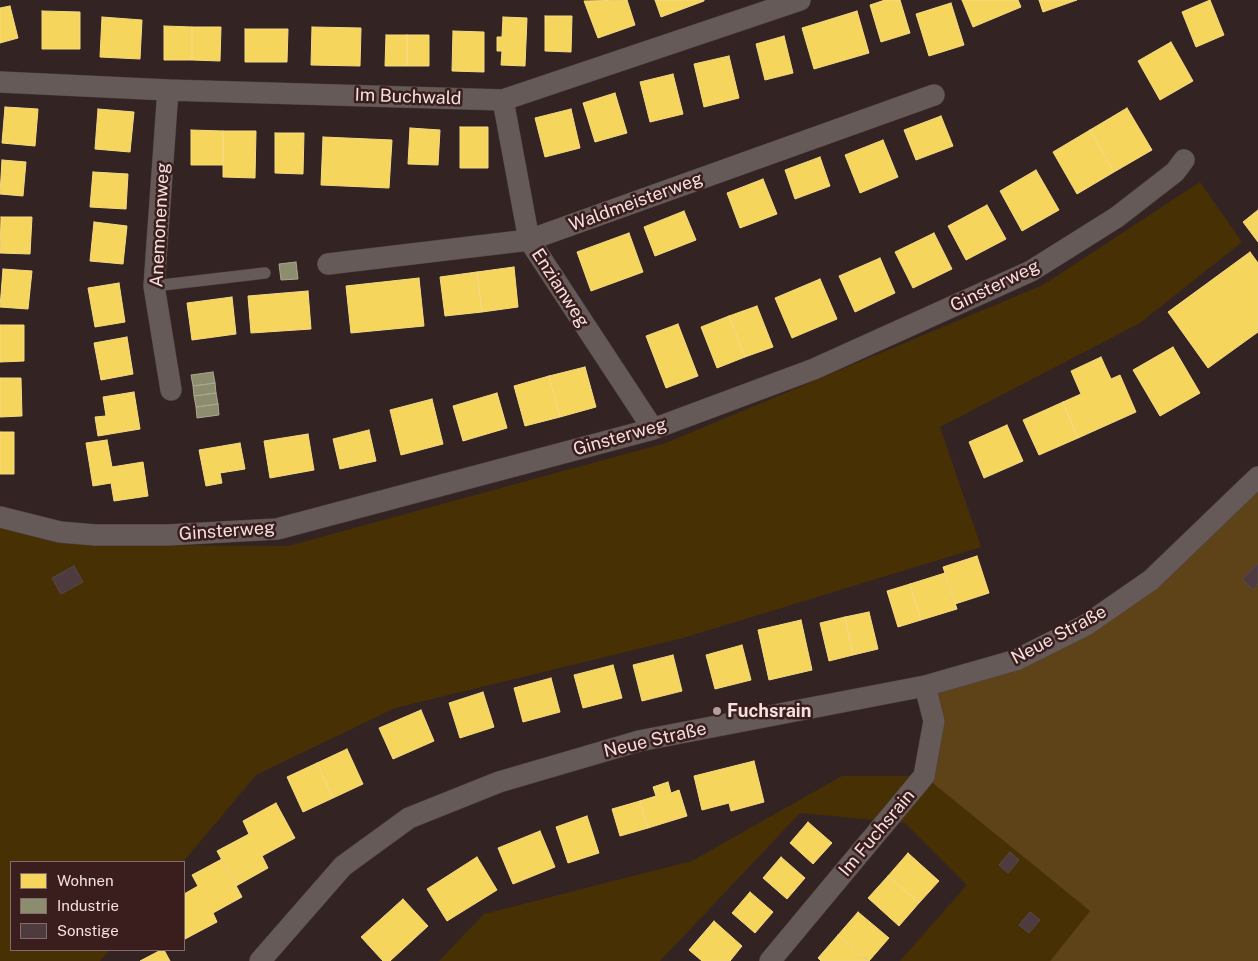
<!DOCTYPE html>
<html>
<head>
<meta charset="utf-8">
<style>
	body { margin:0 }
	#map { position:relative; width:1258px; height:961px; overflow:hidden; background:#332423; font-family:"Public Sans",sans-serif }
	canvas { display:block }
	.legend { position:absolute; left:10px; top:861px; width:175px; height:90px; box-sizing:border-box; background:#391e1d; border:1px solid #846c6b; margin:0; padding:6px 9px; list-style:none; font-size:15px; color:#f4e1df }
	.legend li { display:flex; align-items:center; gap:10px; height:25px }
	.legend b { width:25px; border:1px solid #846c6b }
</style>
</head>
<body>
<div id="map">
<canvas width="1258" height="961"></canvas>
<ul class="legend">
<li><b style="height:14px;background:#f6d55c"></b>Wohnen</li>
<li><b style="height:14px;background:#8c8c6e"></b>Industrie</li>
<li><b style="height:14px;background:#4e3b40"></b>Sonstige</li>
</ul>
</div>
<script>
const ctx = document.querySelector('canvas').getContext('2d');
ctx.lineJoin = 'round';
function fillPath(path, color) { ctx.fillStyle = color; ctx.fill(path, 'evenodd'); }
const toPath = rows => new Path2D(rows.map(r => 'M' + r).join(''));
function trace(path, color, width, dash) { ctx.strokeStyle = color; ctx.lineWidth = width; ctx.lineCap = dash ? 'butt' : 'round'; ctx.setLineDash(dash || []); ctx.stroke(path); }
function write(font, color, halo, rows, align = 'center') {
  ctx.font = font + ' "Public Sans",sans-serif'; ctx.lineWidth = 5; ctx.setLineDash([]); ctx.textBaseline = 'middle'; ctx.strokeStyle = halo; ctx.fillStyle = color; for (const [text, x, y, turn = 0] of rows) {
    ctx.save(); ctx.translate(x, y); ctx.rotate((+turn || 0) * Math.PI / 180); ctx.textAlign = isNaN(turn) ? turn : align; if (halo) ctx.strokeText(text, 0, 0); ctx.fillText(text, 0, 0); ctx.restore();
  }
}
const green = toPath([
	[1200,182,1242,242,1140,323,940,427,981,547,683,638,395,708,256,775,183,862,11,862,11,950,109,950,100,961,0,961,0,525,98,545,288,546,666,443,1043,285],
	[842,776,924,776,1090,911,1050,961,900,961,967,885,905,823,800,813,660,961,439,961,484,914,692,861]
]);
const forest = toPath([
	[1258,477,1258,961,1050,961,1090,911,924,776,925,686,1086,625]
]);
const homes = toPath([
	[627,0,635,25,598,38,584,1,627,0],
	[655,0,704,0,704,1,661,17,655,0],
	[885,0,900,0,910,33,881,42,870,5,885,0],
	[962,0,1018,0,1021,7,973,27,962,0],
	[1039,0,1077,0,1043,12,1039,0],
	[1210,0,1224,35,1196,47,1182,12,1210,0],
	[951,3,964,45,929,56,916,14,951,3],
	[10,6,18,38,0,43,0,8,10,6],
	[42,11,80,12,80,49,42,49,42,11],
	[857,11,869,53,814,69,802,28,857,11],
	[545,16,572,16,571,52,545,51,545,16],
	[102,17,142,20,140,59,100,57,102,17],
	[503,17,527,18,525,66,501,65,502,51,497,51,497,37,502,37,503,17],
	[164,26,192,27,192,60,164,60,164,26],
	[192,27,221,27,220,61,192,60,192,27],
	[312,27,361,28,360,66,311,65,312,27],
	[245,29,288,29,287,62,245,62,245,29],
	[453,31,484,32,484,72,452,71,453,31],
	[386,35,407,35,407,66,385,66,386,35],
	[407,35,429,35,429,66,407,66,407,35],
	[784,36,793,73,765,80,756,44,784,36],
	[1171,42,1193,81,1160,100,1138,61,1171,42],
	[729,56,739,98,704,107,694,64,729,56],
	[673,74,683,114,650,122,640,82,673,74],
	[615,93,627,133,595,142,583,103,615,93],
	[5,107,38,109,35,146,2,143,5,107],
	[1127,108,1152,150,1114,172,1090,130,1127,108],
	[98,109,134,112,130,152,95,149,98,109],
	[571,109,580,148,545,157,535,118,571,109],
	[941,116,953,146,916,160,904,130,941,116],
	[460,127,488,127,488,168,460,168,460,127],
	[410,128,440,130,438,165,408,164,410,128],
	[191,130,223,131,223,165,191,165,191,130],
	[1090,130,1114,172,1077,194,1053,152,1090,130],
	[223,131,256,131,255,178,223,177,223,131],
	[275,133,304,133,303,174,275,173,275,133],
	[323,137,392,140,389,188,321,185,323,137],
	[883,140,898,177,860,193,845,155,883,140],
	[820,157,830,186,795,199,785,170,820,157],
	[2,160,26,162,23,196,0,194,2,160],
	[1036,170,1059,210,1022,231,1000,191,1036,170],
	[93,172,128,174,126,209,90,207,93,172],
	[763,179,777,214,740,228,727,193,763,179],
	[987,205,1006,239,966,260,948,226,987,205],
	[1258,210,1258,242,1243,222,1258,210],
	[684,211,696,240,655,256,644,227,684,211],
	[1,217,32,217,30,254,0,253,1,217],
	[94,222,127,226,123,264,90,261,94,222],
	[629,233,643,272,591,291,577,252,629,233],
	[934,233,952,269,913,288,895,252,934,233],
	[1250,252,1258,263,1258,332,1208,368,1168,312,1250,252],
	[880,258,895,293,855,312,839,276,880,258],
	[514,267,518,307,482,312,477,272,514,267],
	[3,269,32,271,28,309,0,307,3,269],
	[477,272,482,312,445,316,440,277,477,272],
	[419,278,424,326,351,333,346,286,419,278],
	[820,279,837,319,792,338,775,298,820,279],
	[119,283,125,322,95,327,88,288,119,283],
	[308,291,311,329,251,333,248,296,308,291],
	[232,297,236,334,192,340,187,303,232,297],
	[757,306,773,347,745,357,729,316,757,306],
	[729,316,745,357,717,368,701,327,729,316],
	[678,324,698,376,666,388,646,336,678,324],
	[0,325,24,325,24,361,0,362,0,325],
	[127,337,133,374,101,380,94,343,127,337],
	[1173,347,1200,393,1160,416,1133,370,1173,347],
	[1101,357,1111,379,1120,375,1136,412,1078,438,1063,402,1081,394,1071,371,1101,357],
	[585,367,596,407,560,417,549,376,585,367],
	[549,376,560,417,525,426,514,386,549,376],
	[0,378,21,378,22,416,0,417,0,378],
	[134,392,140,429,98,436,95,417,106,416,103,397,134,392],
	[497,393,507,428,463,441,453,406,497,393],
	[432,399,443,444,401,455,390,410,432,399],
	[1063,402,1078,438,1039,455,1023,420,1063,402],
	[1007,425,1023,461,984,478,969,442,1007,425],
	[369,430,376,461,340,469,333,439,369,430],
	[0,432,14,432,14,474,0,474,0,432],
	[308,434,314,470,270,478,264,441,308,434],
	[107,440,112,467,143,462,148,496,114,501,111,483,93,486,86,443,107,440],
	[240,443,245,469,220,473,222,483,206,486,199,450,240,443],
	[977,556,989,593,955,604,943,567,977,556],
	[945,573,957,609,921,620,910,584,945,573],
	[910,584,921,620,898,627,887,591,910,584],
	[869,612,878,649,853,655,845,617,869,612],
	[845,617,853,655,829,661,820,623,845,617],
	[801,620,812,670,769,680,758,630,801,620],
	[742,645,751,680,715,689,706,655,742,645],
	[673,655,682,691,642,701,633,665,673,655],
	[613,665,622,698,583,708,574,675,613,665],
	[551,678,560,712,523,722,514,688,551,678],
	[483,692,494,727,460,738,449,703,483,692],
	[421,710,434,741,393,759,379,728,421,710],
	[347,749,363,784,333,798,317,763,347,749],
	[754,761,764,802,731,811,729,803,702,810,694,776,754,761],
	[317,763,333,798,303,812,287,777,317,763],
	[668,782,671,793,679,790,687,816,648,828,640,801,656,796,653,787,668,782],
	[640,801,648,828,620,836,612,809,640,801],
	[276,803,295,838,262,856,268,868,236,886,217,851,249,834,243,821,276,803],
	[587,816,599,853,568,863,556,827,587,816],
	[808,822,832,843,813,864,790,843,808,822],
	[540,831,555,867,513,884,498,848,540,831],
	[908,853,939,881,919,903,888,876,908,853],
	[477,857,497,890,447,921,427,889,477,857],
	[781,857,805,878,787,899,763,878,781,857],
	[222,859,242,897,213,913,217,922,185,939,184,894,198,886,192,875,222,859],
	[888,876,919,903,899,926,868,898,888,876],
	[750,892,773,912,755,933,732,913,750,892],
	[403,899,428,926,390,961,383,961,361,937,403,899],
	[858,912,889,938,869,961,838,935,858,912],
	[714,921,742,946,730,961,702,961,689,950,714,921],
	[838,935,868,961,821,961,818,958,838,935],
	[161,950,164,950,170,961,140,961,161,950]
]);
const industry = toPath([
	[296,262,298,279,281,280,279,264,296,262],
	[213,372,215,383,193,386,191,375,213,372],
	[215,383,216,393,194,396,193,386,215,383],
	[216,393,218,404,196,407,194,396,216,393],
	[218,404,219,415,197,418,196,407,218,404]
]);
const building = toPath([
	[1258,563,1258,584,1253,590,1242,579,1258,563],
	[74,566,83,582,61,594,52,578,74,566],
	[1010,852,1019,860,1008,873,999,865,1010,852],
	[1030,912,1040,920,1029,933,1019,925,1030,912]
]);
const service = toPath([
	[154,286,265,273]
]);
const minor = toPath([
	[0,82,168,90,503,100,800,0],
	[168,90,154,286,171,390],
	[503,100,529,240,653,429],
	[328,264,529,240,934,95],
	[0,517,60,532,95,535,168,535,277,529,653,429,814,369,1031,271,1117,217,1175,172,1184,160],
	[260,961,343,866,409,818,499,782,639,741,925,686,1016,660,1086,625,1151,580,1258,477],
	[770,961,924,776,934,721,925,686]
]);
const markers = [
	[717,711,5,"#b09f9d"]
];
const streetNames = [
	["Im Buchwald",408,97,2],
	["Waldmeisterweg",636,202,-20],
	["Anemonenweg",160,225,-87],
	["Ginsterweg",995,286,-26],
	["Enzianweg",560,288,57],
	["Ginsterweg",620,437,-16],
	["Ginsterweg",227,531,-4],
	["Neue Straße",1059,635,-28],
	["Neue Straße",655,740,-13],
	["Im Fuchsrain",877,833,-50]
];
const poiNames = [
	["Fuchsrain",727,711]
];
fillPath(green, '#483005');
fillPath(forest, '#5d4317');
fillPath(homes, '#f6d55c');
trace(homes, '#f5d983', 1);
fillPath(industry, '#8c8c6e');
trace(industry, '#aba690', 1);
fillPath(building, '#4e3b40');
trace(building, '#56494b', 1);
trace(service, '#4e4040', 12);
trace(minor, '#4e4040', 22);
trace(service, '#665a59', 11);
trace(minor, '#665a59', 21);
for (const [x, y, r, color] of markers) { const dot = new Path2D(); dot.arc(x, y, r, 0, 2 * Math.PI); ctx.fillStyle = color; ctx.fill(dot); trace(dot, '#391e1d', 2); }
write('18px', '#f4e1df', '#391e1d', streetNames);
write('bold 18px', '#f4e1df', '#391e1d', poiNames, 'left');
</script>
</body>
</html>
